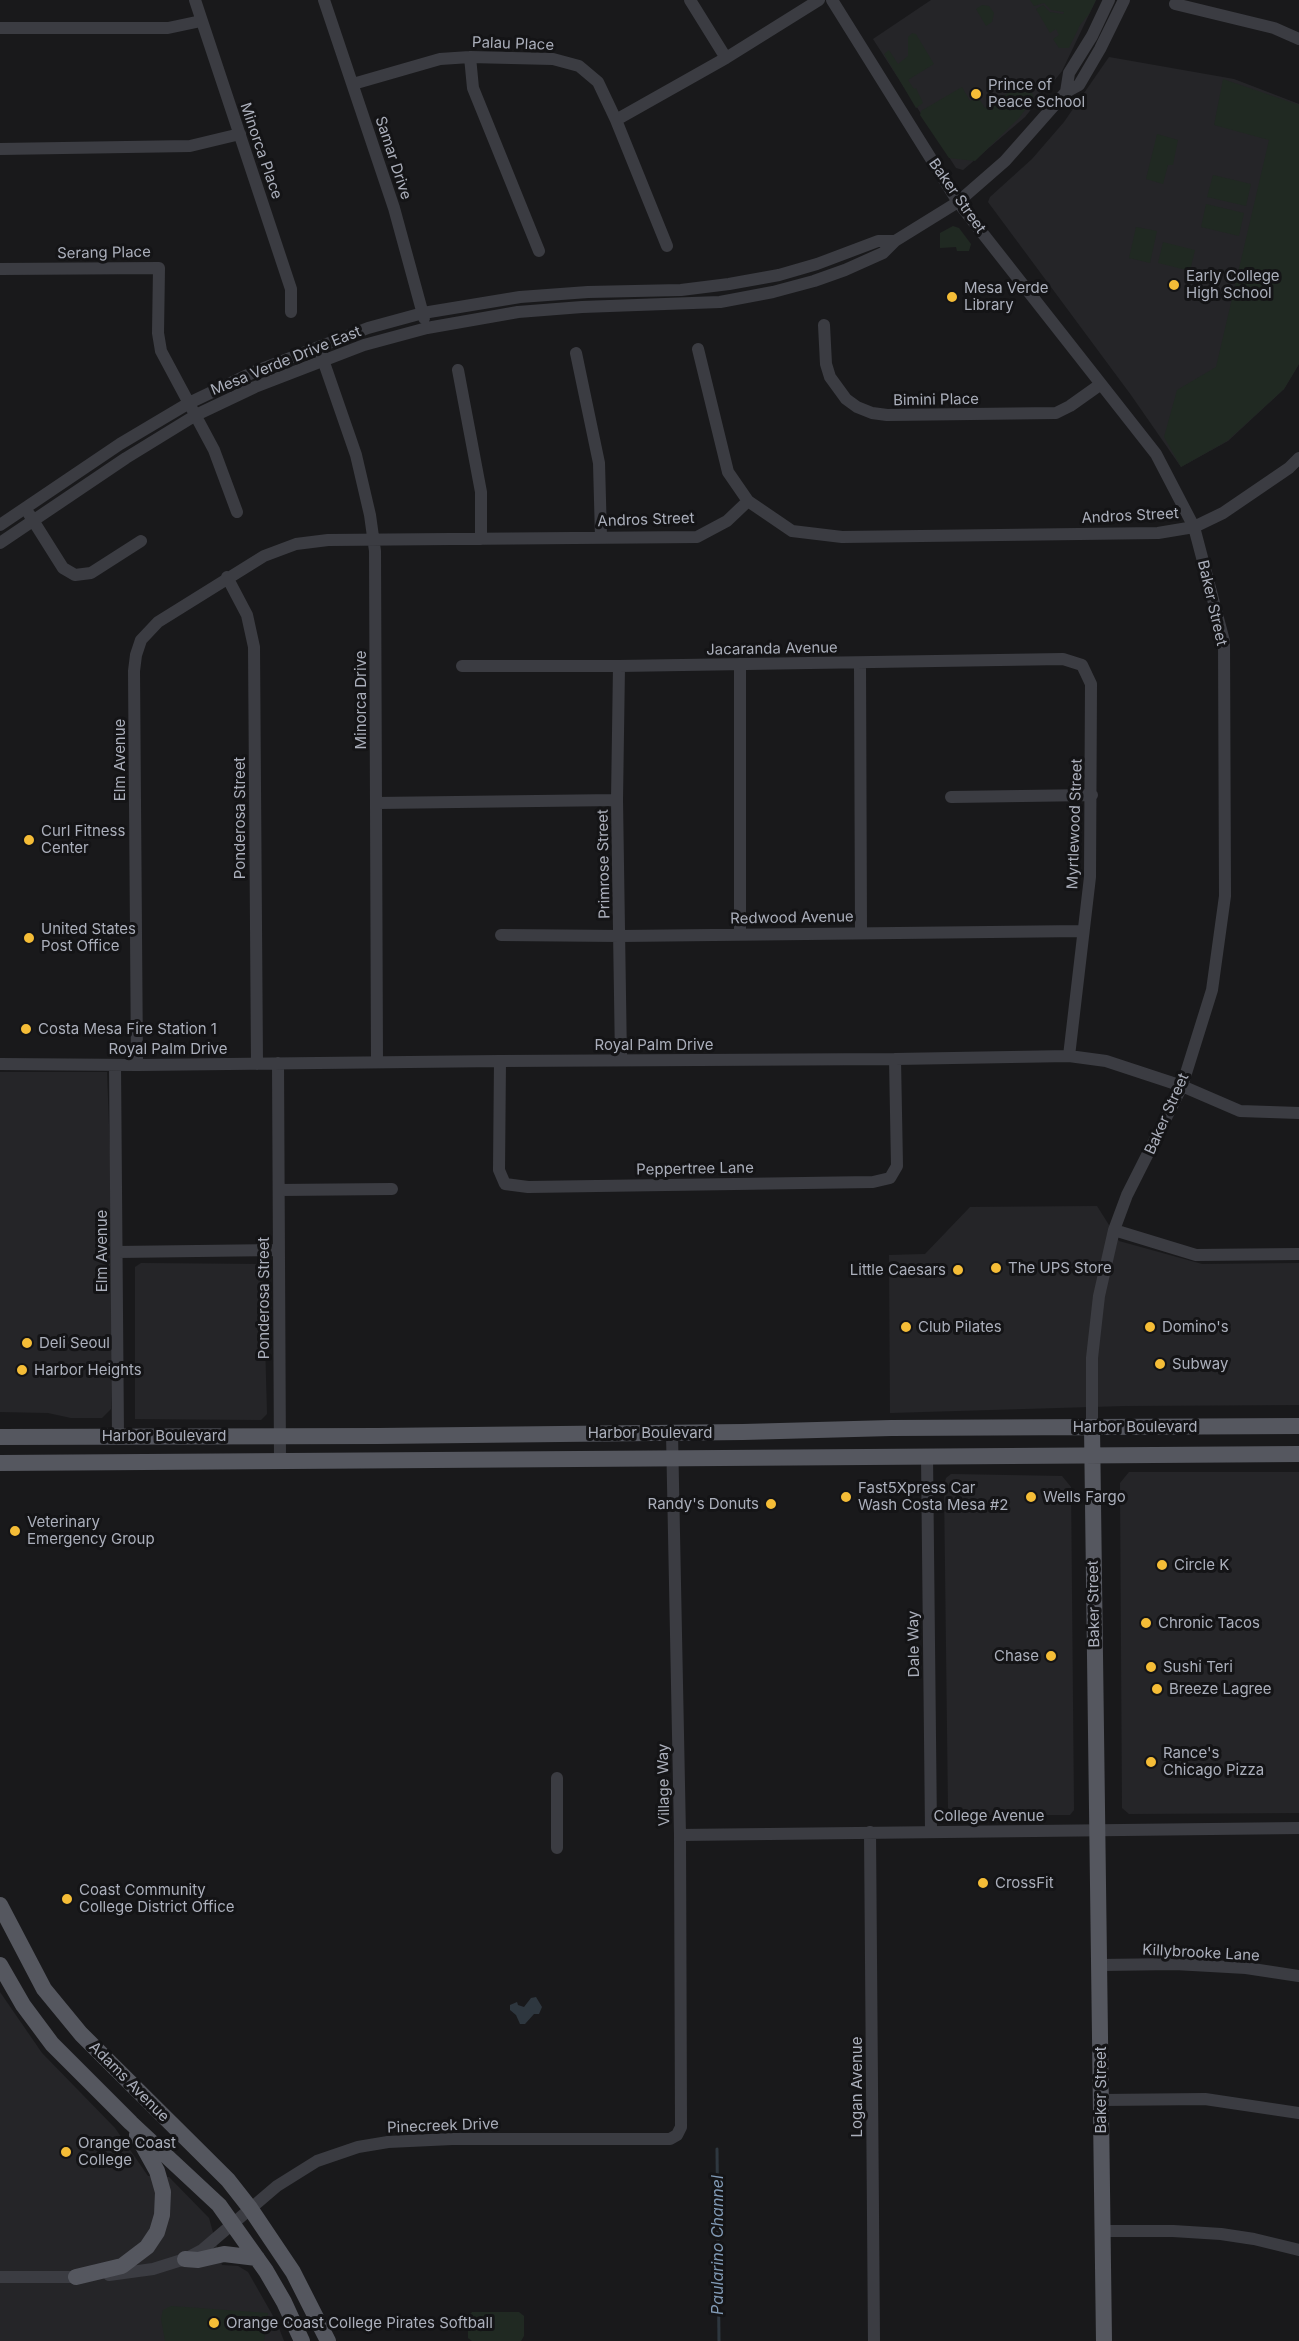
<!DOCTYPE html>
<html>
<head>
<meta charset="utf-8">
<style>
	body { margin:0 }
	canvas { display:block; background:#19191b }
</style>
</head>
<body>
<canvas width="1299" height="2341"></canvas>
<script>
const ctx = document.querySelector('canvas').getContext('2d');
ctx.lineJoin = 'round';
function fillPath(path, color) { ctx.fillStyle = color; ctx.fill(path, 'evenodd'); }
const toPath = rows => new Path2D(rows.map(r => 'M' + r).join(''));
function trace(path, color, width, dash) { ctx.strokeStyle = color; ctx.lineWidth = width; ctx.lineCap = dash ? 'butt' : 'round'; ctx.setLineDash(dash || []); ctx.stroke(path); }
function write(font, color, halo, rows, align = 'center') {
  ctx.font = font + ' Inter,sans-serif'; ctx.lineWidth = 6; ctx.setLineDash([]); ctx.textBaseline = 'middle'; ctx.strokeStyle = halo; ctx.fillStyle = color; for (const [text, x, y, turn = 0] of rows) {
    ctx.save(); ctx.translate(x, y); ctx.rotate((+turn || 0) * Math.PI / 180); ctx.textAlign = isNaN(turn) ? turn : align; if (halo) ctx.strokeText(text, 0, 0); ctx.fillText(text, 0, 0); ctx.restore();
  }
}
const built = toPath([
	[931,0,1096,0,1062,71,1025,117,963,170,956,168,873,39],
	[1109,57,1234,79,1299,104,1299,364,1284,389,1228,441,1181,467,1131,395,988,202,990,197,1032,159,1064,122],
	[0,1072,107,1072,114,1258,111,1409,102,1418,71,1418,48,1413,0,1412],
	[1097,1206,1119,1241,1202,1264,1299,1263,1299,1405,1124,1406,890,1413,889,1255,925,1254,970,1207],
	[141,1263,258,1264,263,1270,267,1414,261,1420,135,1419,135,1267],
	[1129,1472,1299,1472,1299,1813,1129,1814,1122,1808,1120,1483],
	[951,1474,1062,1476,1071,1487,1074,1810,1070,1815,956,1815,948,1808,944,1485,946,1478],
	[0,1992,42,2053,115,2128,148,2176,169,2177,209,2218,222,2265,238,2266,248,2272,277,2323,284,2341,0,2341]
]);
const green = toPath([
	[1030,0,1096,0,1089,14,1080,25,1069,48,1059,48,1053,39,1059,35,1056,29,1050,33,1036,9,1043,5,1050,12,1063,14,1064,12,1051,10,1044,3,1034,6],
	[982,5,989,6,994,13,992,22,986,26,976,9],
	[912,33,916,34,934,64,908,80,914,89,916,88,923,103,916,108,884,54,889,50,898,64,908,56,908,37],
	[1223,79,1299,105,1299,364,1284,389,1227,441,1181,467,1164,437,1177,390,1216,367,1269,140,1214,125],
	[1027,81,1034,98,1019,118,975,161,949,158,920,115,921,111,962,87,970,101,978,97,985,108],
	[1157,134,1178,140,1173,165,1168,165,1163,184,1146,179],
	[1213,175,1251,184,1246,206,1207,197],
	[1206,204,1244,213,1239,236,1201,227],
	[953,226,959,228,971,244,969,251,957,251,956,247,940,248,940,233],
	[1136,227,1157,231,1150,263,1129,258],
	[1163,242,1195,250,1190,271,1158,263],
	[171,2306,268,2313,264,2341,165,2341,161,2319,163,2310],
	[472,2312,519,2312,524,2316,524,2336,521,2341,472,2341,468,2338,468,2317]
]);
const water = toPath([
	[536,1997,542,2007,539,2014,534,2014,525,2024,520,2024,516,2015,510,2010,510,2005,517,2002,518,2005,524,2007,531,1998]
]);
const stream = toPath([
	[717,2149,719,2341]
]);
const minor = toPath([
	[195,0,291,289,291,312],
	[324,0,394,208,424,318],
	[690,0,726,58],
	[832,0,958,202,1156,454,1194,527,1224,641,1225,896,1212,990,1182,1086,1127,1195,1114,1230,1099,1296,1092,1358,1092,1427],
	[1175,4,1274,28,1299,39],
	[0,28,168,28,201,21],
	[470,57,473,88,539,251],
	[353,84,440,59,470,57,553,59,579,66,598,82,616,120,667,246],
	[1066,92,1069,73,1092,36,1109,0],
	[616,120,726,58,819,0],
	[0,149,190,146,240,134],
	[0,269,159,268,158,333,161,351,214,450,237,512],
	[824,325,826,364,830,377,846,399,857,407,872,413,887,415,1056,413,1070,406,1101,384],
	[698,349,728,472,748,501],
	[576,353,599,463,601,537],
	[321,354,356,455,370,515,375,551,377,1062],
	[458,370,481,492,481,539],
	[29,514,63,568,75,575,91,573,141,541],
	[0,525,120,444,189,403,256,371,368,328,423,313,520,297,588,292,681,290,729,284,779,275,817,264,878,241,895,241],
	[0,543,126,458,196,415,255,387,364,345,427,328,518,312,582,307,720,302,773,292,814,281,845,270,883,253,895,241,958,202,1005,161,1066,92,1079,85,1100,49,1124,0],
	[227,577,247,615,254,647,257,1064],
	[860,663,861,932],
	[462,666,619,666,1063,659,1082,665,1091,684,1090,877,1069,1056],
	[619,666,617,800,621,1060],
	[951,797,1092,795],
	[377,803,617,800],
	[740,934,740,664],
	[501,935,621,936,1083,931],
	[500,1061,499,1170,505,1184,528,1187,873,1182,890,1178,897,1166,895,1059],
	[278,1063,280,1461],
	[0,1064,137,1065,500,1061,895,1059,1069,1056,1106,1061,1182,1086,1240,1111,1299,1113],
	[115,1065,118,1436],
	[137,1065,134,671,136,655,141,640,158,622,264,556,296,544,328,540,697,537,727,521,748,501,792,531,842,537,1158,533,1194,527,1223,513,1289,468,1299,458],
	[279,1190,392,1189],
	[1114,1230,1196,1255,1299,1254],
	[117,1252,278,1250],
	[927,1456,931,1831],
	[870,1832,874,2341],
	[680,1835,1299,1828],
	[557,1848,557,1778],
	[1100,1965,1175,1964,1246,1968,1299,1976],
	[1102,2100,1205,2099,1299,2113],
	[1103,2231,1173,2231,1221,2234,1254,2239,1299,2250],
	[109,2275,153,2269,185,2259,202,2250,277,2186,317,2161,358,2147,388,2142,452,2139,670,2139,677,2135,681,2127,680,1835,672,1433],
	[0,2277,83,2277]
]);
const major = toPath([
	[1092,1427,1104,2341],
	[0,1437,378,1436,743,1432,891,1428,1299,1426],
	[0,1463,1299,1454],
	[0,1905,44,1989,81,2034,228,2180,250,2208,293,2272,328,2341],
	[0,1965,23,2005,52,2044,131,2123,219,2205,266,2271,284,2302,302,2341],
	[185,2259,198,2260,224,2254,257,2258],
	[76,2277,122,2266,147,2247,157,2232,162,2215,163,2192,157,2171,137,2135]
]);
const markers = [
	[976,94,6,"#f5bd37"],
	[1174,285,6,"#f5bd37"],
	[952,297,6,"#f5bd37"],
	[29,840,6,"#f5bd37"],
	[29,938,6,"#f5bd37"],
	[26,1029,6,"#f5bd37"],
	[996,1268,6,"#f5bd37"],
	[958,1270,6,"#f5bd37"],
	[906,1327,6,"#f5bd37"],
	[1150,1327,6,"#f5bd37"],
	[27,1343,6,"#f5bd37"],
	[1160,1364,6,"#f5bd37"],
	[22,1370,6,"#f5bd37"],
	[846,1497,6,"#f5bd37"],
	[1031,1497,6,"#f5bd37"],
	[771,1504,6,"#f5bd37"],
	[15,1531,6,"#f5bd37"],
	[1162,1565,6,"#f5bd37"],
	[1146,1623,6,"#f5bd37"],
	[1051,1656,6,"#f5bd37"],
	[1151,1667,6,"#f5bd37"],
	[1157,1689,6,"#f5bd37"],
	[1151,1762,6,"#f5bd37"],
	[983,1883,6,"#f5bd37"],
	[67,1899,6,"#f5bd37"],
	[66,2152,6,"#f5bd37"],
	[214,2323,6,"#f5bd37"]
];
const streetNames = [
	["Palau Place",513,44,2],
	["Minorca Place",261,151,71],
	["Samar Drive",393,158,72],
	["Baker Street",957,196,55],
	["Serang Place",104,253,-1],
	["Mesa Verde Drive East",286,361,-22],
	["Bimini Place",936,400,-1],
	["Andros Street",1130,516,-3],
	["Andros Street",646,520,-2],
	["Baker Street",1212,603,77],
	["Jacaranda Avenue",772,649,-1],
	["Minorca Drive",361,700,-90],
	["Elm Avenue",120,760,-90],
	["Ponderosa Street",240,818,-90],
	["Myrtlewood Street",1075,824,-88],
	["Primrose Street",604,864,-91],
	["Redwood Avenue",792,918,-1],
	["Royal Palm Drive",654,1045],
	["Royal Palm Drive",168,1049],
	["Baker Street",1167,1114,-66],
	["Peppertree Lane",695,1169,-1],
	["Elm Avenue",102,1251,-90],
	["Ponderosa Street",264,1298,-90],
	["Harbor Boulevard",1135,1427],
	["Harbor Boulevard",650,1433],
	["Harbor Boulevard",164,1436],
	["Baker Street",1094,1604,-91],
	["Dale Way",914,1644,-91],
	["Village Way",664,1785,-91],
	["College Avenue",989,1816],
	["Killybrooke Lane",1201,1953,3],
	["Adams Avenue",129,2082,45],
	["Logan Avenue",857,2087,-90],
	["Baker Street",1101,2090,-90],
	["Pinecreek Drive",443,2126,-2]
];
const poiNames = [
	["Prince of",988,85],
	["Peace School",988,102],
	["Early College",1186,276],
	["High School",1186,293],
	["Mesa Verde",964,288],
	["Library",964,305],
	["Curl Fitness",41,831],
	["Center",41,848],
	["United States",41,929],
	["Post Office",41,946],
	["Costa Mesa Fire Station 1",38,1029],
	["The UPS Store",1008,1268],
	["Little Caesars",946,1270,"right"],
	["Club Pilates",918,1327],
	["Domino's",1162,1327],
	["Deli Seoul",39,1343],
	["Subway",1172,1364],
	["Harbor Heights",34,1370],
	["Fast5Xpress Car",858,1488],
	["Wash Costa Mesa #2",858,1505],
	["Wells Fargo",1043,1497],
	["Randy's Donuts",759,1504,"right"],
	["Veterinary",27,1522],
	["Emergency Group",27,1539],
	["Circle K",1174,1565],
	["Chronic Tacos",1158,1623],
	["Chase",1039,1656,"right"],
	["Sushi Teri",1163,1667],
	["Breeze Lagree",1169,1689],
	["Rance's",1163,1753],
	["Chicago Pizza",1163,1770],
	["CrossFit",995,1883],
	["Coast Community",79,1890],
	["College District Office",79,1907],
	["Orange Coast",78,2143],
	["College",78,2160],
	["Orange Coast College Pirates Softball",226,2323]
];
const waterNames = [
	["Paularino Channel",718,2245,-90]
];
fillPath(built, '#252528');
fillPath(green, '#202922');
fillPath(water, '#2e373f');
trace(stream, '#2e373f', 3);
trace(minor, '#3b3c42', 12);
trace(major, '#55575f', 16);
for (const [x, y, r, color] of markers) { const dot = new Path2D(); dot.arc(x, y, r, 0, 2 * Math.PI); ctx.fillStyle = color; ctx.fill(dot); trace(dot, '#141416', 2); }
write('15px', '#abafbb', '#141416', streetNames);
write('15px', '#abafbb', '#141416', poiNames, 'left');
write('italic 16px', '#829bb6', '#141416', waterNames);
</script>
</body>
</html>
